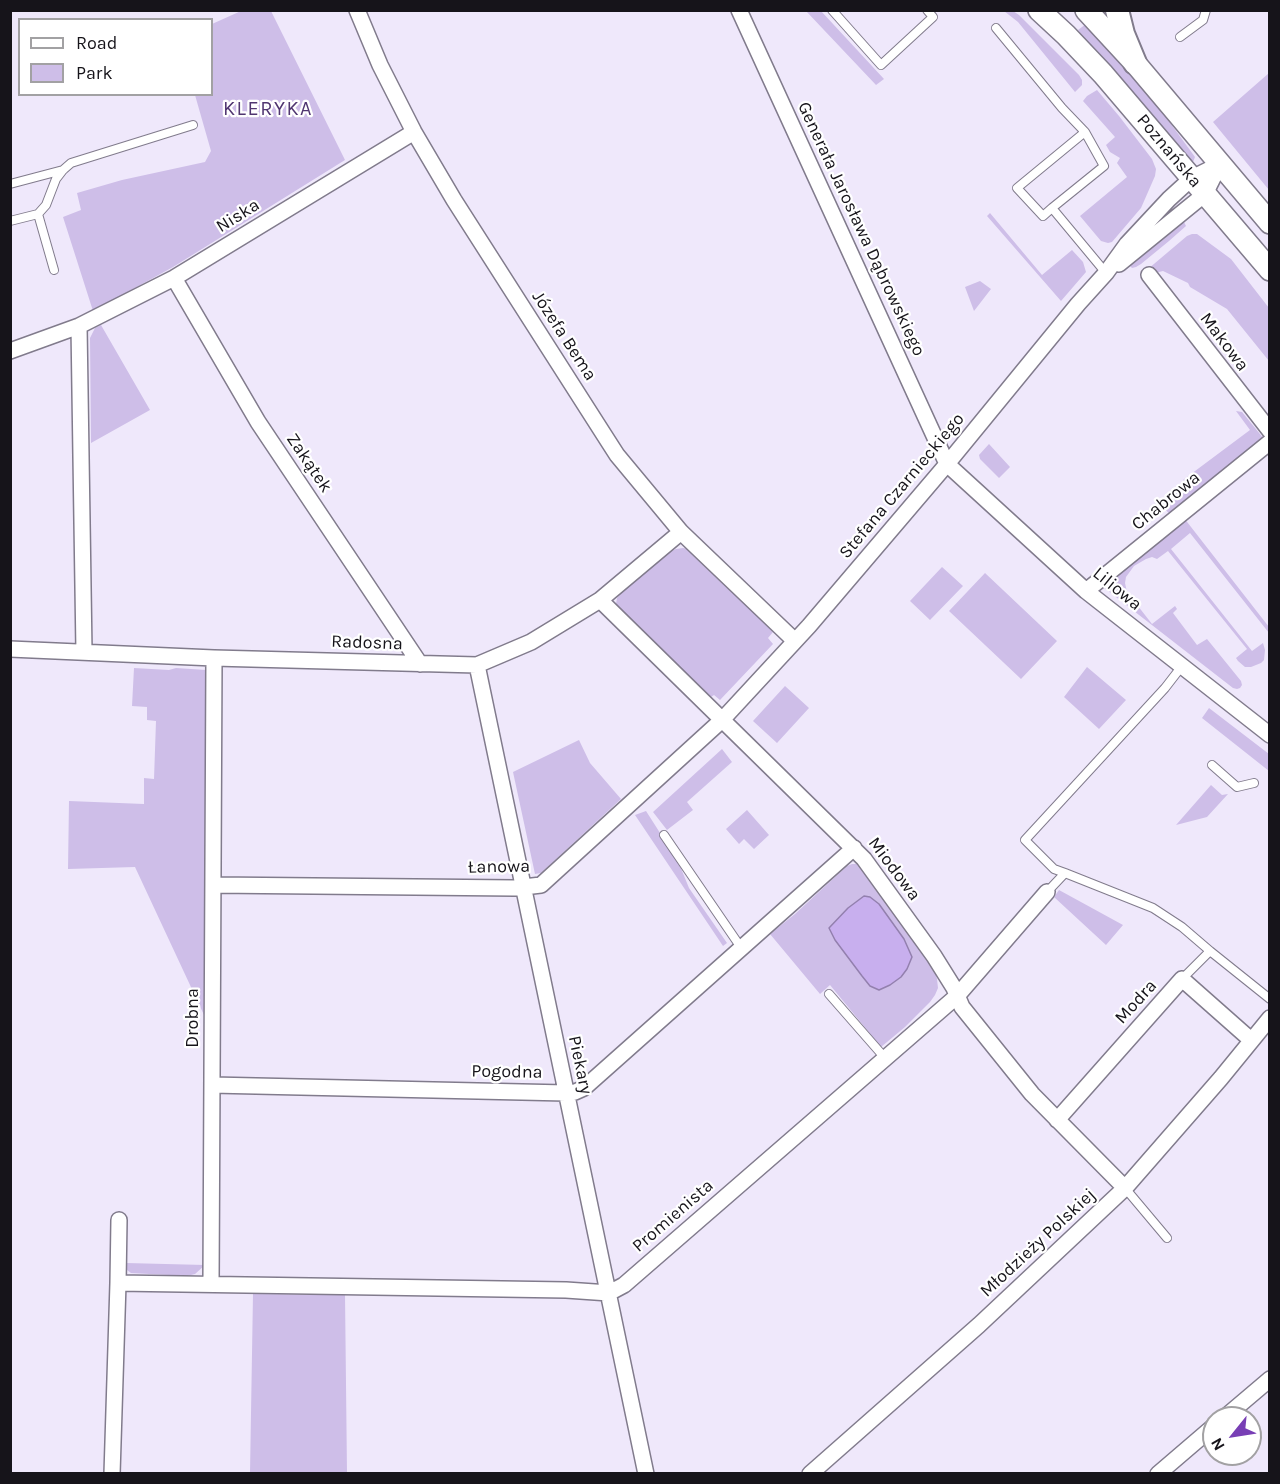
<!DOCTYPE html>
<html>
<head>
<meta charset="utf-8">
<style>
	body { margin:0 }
	#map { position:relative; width:1280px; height:1484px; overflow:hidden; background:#efe8fb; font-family:Karla,sans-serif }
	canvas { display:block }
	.frame { position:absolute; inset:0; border:12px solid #16141a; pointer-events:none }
	.legend { position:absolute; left:18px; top:18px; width:195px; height:78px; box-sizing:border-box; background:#fff; border:2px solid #a2a1a3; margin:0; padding:8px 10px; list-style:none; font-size:18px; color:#16141a }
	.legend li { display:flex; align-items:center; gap:12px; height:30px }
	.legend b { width:30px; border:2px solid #a2a1a3 }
	.north { position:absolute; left:1202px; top:1406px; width:60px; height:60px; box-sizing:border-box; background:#fff; border:2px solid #a2a1a3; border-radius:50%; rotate:240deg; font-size:16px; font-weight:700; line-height:24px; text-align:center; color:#16141a }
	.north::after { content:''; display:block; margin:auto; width:21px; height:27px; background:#783fb5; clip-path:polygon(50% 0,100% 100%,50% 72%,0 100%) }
</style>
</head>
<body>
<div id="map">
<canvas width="1280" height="1484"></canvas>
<div class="frame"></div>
<ul class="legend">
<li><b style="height:8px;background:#fff"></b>Road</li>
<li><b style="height:16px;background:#cebee8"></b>Park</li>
</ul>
<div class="north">N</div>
</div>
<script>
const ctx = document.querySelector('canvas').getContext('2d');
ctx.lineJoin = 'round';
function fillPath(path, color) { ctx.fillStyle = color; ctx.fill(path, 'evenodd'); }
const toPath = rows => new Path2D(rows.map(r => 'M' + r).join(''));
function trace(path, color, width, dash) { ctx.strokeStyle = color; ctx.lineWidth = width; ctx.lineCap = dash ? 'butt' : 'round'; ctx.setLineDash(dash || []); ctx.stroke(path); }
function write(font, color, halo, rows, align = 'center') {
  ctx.font = font + ' Karla,sans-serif'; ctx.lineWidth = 4.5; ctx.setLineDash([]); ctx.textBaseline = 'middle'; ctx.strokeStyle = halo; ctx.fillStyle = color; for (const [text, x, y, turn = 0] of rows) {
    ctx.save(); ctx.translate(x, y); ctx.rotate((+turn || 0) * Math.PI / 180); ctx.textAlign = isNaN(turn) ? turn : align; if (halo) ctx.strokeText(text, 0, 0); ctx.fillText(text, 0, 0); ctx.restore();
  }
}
const green = toPath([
	[241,11,271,11,345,160,173,267,93,311,63,217,81,210,77,193,122,180,205,162,211,151,195,95,212,94,212,24],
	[806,11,821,11,884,79,876,85],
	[1004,11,1013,11,1019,15,1079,75,1082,80,1082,85,1075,92,1018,22],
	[1086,24,1144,87,1195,157,1193,162,1190,161,1085,40,1078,30],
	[1269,73,1269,190,1213,122],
	[1097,90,1119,116,1152,159,1156,169,1155,176,1141,208,1112,242,1108,243,1101,241,1080,216,1127,177,1117,163,1120,158,1110,152,1106,145,1115,137,1083,101,1087,96],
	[990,213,1042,275,1072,250,1083,262,1086,272,1061,301,987,216],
	[1184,222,1186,226,1169,241,1141,264,1136,267,1132,268,1130,266,1167,234],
	[1192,234,1197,234,1231,259,1269,308,1269,361,1227,309,1190,287,1188,283,1163,271,1151,274,1148,269,1187,236],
	[980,281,991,289,974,311,965,287],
	[101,325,150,410,91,443,90,338,95,328],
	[1236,411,1242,412,1264,439,1171,516,1161,504,1185,484,1183,480,1250,430],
	[989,444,1010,467,999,478,980,459,979,455],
	[1184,518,1269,627,1269,633,1190,533,1171,549,1252,651,1263,643,1265,650,1264,660,1261,663,1251,667,1245,667,1238,661,1236,658,1247,649,1168,551,1157,559,1152,557,1146,559,1134,566,1126,577,1125,583,1127,592,1152,624,1175,606,1177,609,1173,613,1197,645,1207,639,1241,681,1242,685,1240,688,1237,689,1233,688,1103,587],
	[683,548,689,549,773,632,768,638,773,644,720,700,714,695,711,697,616,604,617,598,622,592,669,552,676,549],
	[942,567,963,586,930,620,910,601],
	[985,573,1057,641,1021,679,949,611],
	[1087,667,1126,700,1099,729,1064,697],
	[134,668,169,670,176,668,206,670,204,1015,135,867,68,869,69,801,144,804,144,778,154,779,156,721,147,720,147,707,132,706],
	[785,686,809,708,777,743,753,721],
	[1209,708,1269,754,1269,771,1202,718],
	[579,740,590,763,621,799,541,873,535,874,513,772],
	[722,749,732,762,687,802,693,810,667,830,653,812],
	[1211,785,1222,795,1228,794,1207,817,1176,825],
	[747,810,769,835,754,849,744,839,739,844,726,829],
	[646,811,678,861,689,888,727,943,723,946,635,815],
	[852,864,856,864,864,868,935,970,937,979,938,988,935,995,930,1002,905,1027,881,1047,830,985,820,994,770,934,795,914,847,866],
	[1059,890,1123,925,1106,945,1054,897],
	[126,1263,205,1265,195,1274,187,1276,131,1273,127,1270],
	[253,1294,345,1295,347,1473,250,1473]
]);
const water = toPath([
	[864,896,870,897,879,904,904,939,912,957,907,969,901,977,890,985,879,990,870,986,862,976,835,940,829,928,848,908,864,896]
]);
const lane = toPath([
	[832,10,881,65,933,17,927,10],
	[996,28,1062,108,1085,132,1017,188,1043,216,1052,208,1106,273],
	[1180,37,1203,20,1206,10],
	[10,184,63,170],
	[1052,208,1104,166,1085,132],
	[38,214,54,270],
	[10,221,38,214,46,205,56,179,63,170,71,163,193,125],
	[1212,765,1237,787,1254,783],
	[664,835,742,949],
	[1065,873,1054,869,1025,840,1165,688,1182,666],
	[1047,892,1065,873,1153,908,1182,927,1210,951,1182,979],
	[1210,951,1270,999],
	[829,994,885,1058],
	[1125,1188,1167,1238]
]);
const street = toPath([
	[357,10,380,65,414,132,454,200,608,441,617,455,681,532,795,641],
	[739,10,947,464,1086,591,1270,735],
	[1119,264,1205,194,1220,164],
	[1149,275,1270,431],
	[174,278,258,422,420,664],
	[79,326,84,652],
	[10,351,79,326,174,278,414,132],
	[1086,591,1270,442],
	[600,600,864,859,934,956,954,988,962,1007,1032,1094,1125,1188],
	[10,649,214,658,477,665,531,642,600,600,681,532],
	[477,665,646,1474],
	[213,885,515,888,541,885,722,720,809,626,947,464,1078,304,1106,273,1127,244,1169,199,1192,178,1220,164],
	[212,1085,566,1093,575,1092,584,1088,854,848],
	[1057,1120,1182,979,1251,1040],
	[118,1283,119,1220],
	[211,1284,214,658],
	[1224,1418,1270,1379],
	[112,1474,118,1283,566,1290,609,1293,624,1285,957,996,1047,892],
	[810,1474,979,1325,1125,1188,1221,1078,1270,1018],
	[1158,1474,1214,1426]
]);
const secondary = toPath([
	[1039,10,1066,35,1103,74,1270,270],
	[1086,10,1135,63,1270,223]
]);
const primary = toPath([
	[1117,10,1123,34,1135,63]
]);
const streetNames = [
	["Poznańska",1169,151,50],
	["Niska",238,216,-32],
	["Generała Jarosława Dąbrowskiego",861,229,65],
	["Józefa Bema",564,336,57],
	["Makowa",1224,342,53],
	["Zakątek",309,463,56],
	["Stefana Czarnieckiego",902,486,-50],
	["Chabrowa",1166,501,-39],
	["Liliowa",1117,589,39],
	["Radosna",367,643,2],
	["Łanowa",499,867,-1],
	["Miodowa",894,869,53],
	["Modra",1136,1002,-48],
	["Drobna",193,1018,-90],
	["Piekary",580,1065,78],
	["Pogodna",507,1072,1],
	["Promienista",673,1216,-41],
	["Młodzieży Polskiej",1038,1243,-43]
];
const neighbourhoodNames = [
	["KLERYKA",268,109]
];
fillPath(green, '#cebee8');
fillPath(water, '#c8afee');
trace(water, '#9380ae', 1.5);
trace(lane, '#817b8c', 10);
trace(street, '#817b8c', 18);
trace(secondary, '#817b8c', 24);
trace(primary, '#817b8c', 26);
trace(lane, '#fff', 8);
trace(street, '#fff', 15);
trace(secondary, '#fff', 21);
trace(primary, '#fff', 22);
write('18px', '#16141a', '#fff', streetNames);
ctx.letterSpacing = '1.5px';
write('20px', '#503671', '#fff', neighbourhoodNames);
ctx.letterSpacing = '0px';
</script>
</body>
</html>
